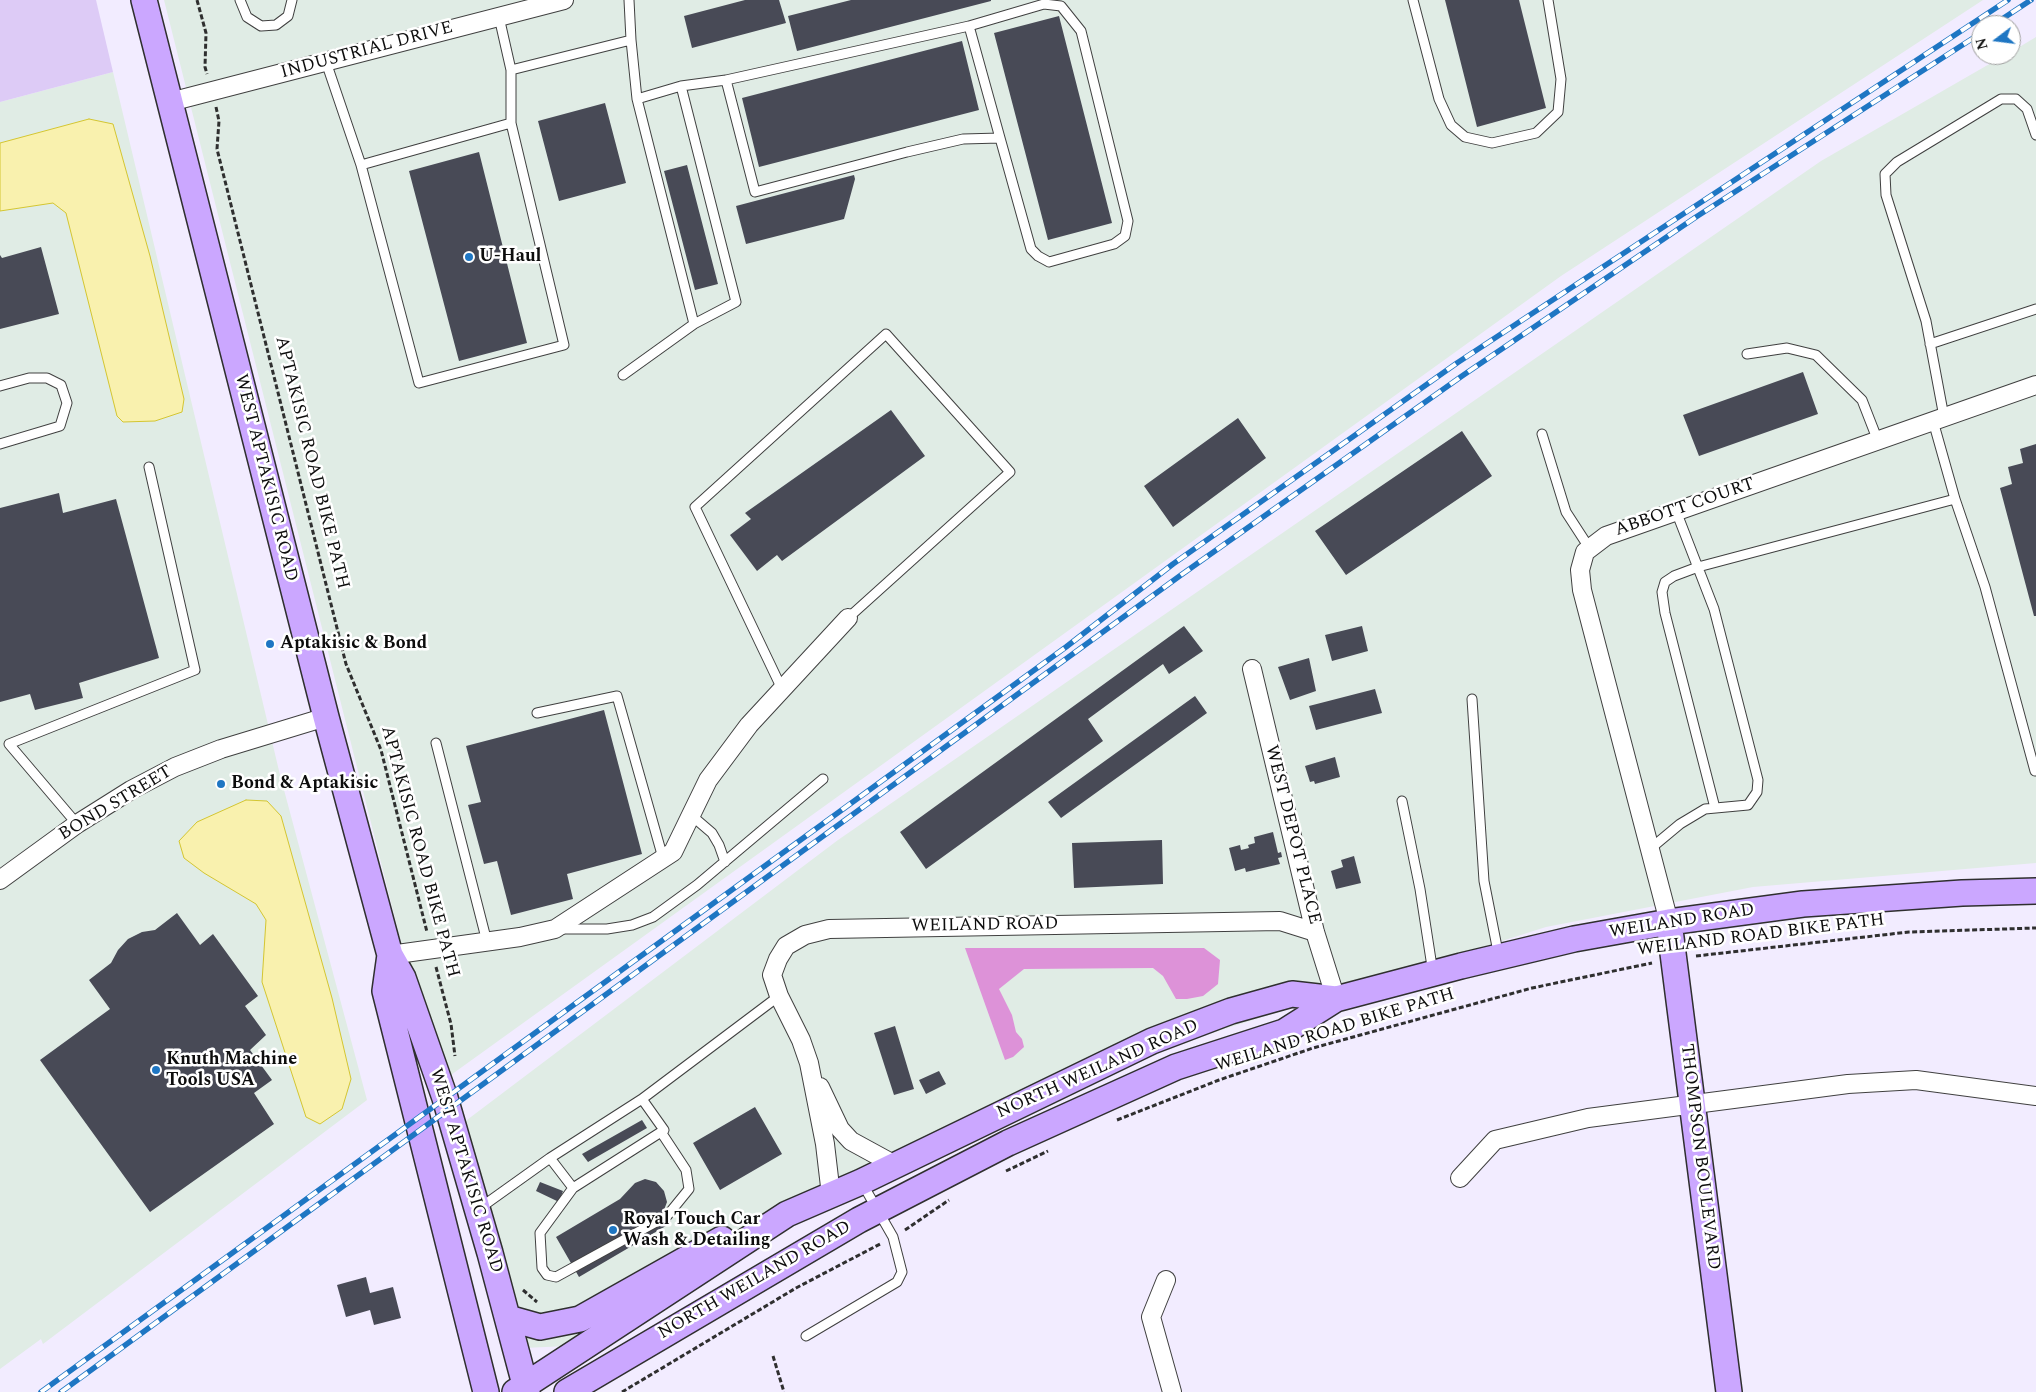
<!DOCTYPE html>
<html>
<head>
<meta charset="utf-8">
<style>
	body { margin:0 }
	#map { position:relative; width:2036px; height:1392px; overflow:hidden; background:#f2ecff; font-family:Spectral,serif }
	canvas { display:block }
	.north { position:absolute; left:1971px; top:15px; width:50px; height:50px; box-sizing:border-box; background:#fff; border:1px solid #9e9e9e; border-radius:50%; rotate:255deg; font-size:14px; font-weight:700; line-height:20px; text-align:center; color:#0d0d0d }
	.north::after { content:''; display:block; margin:auto; width:18px; height:22px; background:#1e76c3; clip-path:polygon(50% 0,100% 100%,50% 72%,0 100%) }
</style>
</head>
<body>
<div id="map">
<canvas width="2036" height="1392"></canvas>
<div class="north">N</div>
</div>
<script>
const ctx = document.querySelector('canvas').getContext('2d');
ctx.lineJoin = 'round';
function fillPath(path, color) { ctx.fillStyle = color; ctx.fill(path, 'evenodd'); }
const toPath = rows => new Path2D(rows.map(r => 'M' + r).join(''));
function trace(path, color, width, dash) { ctx.strokeStyle = color; ctx.lineWidth = width; ctx.lineCap = dash ? 'butt' : 'round'; ctx.setLineDash(dash || []); ctx.stroke(path); }
function write(font, color, halo, rows, align = 'center') {
  ctx.font = font + ' Spectral,serif'; ctx.lineWidth = 5; ctx.setLineDash([]); ctx.textBaseline = 'middle'; ctx.strokeStyle = halo; ctx.fillStyle = color; for (const [text, x, y, turn = 0] of rows) {
    ctx.save(); ctx.translate(x, y); ctx.rotate((+turn || 0) * Math.PI / 180); ctx.textAlign = isNaN(turn) ? turn : align; if (halo) ctx.strokeText(text, 0, 0); ctx.fillText(text, 0, 0); ctx.restore();
  }
}
const industrial = toPath([
	[164,0,1983,0,1561,276,437,1085],
	[2036,37,2036,863,1753,887,1546,927,1092,1071,820,1188,567,1346,524,1348,451,1132,838,840,1821,161,2005,55,2011,55,2011,52],
	[113,72,280,775,367,1100,43,1344,41,1339,0,1369,0,102]
]);
const farmland = toPath([
	[0,0,96,0,113,72,0,102]
]);
const forest = toPath([
	[965,948,1204,948,1220,960,1218,984,1203,996,1187,999,1176,999,1163,976,1153,968,1024,969,999,989,1012,1015,1016,1032,1022,1039,1024,1047,1013,1057,1005,1060]
]);
const water = toPath([
	[89,119,113,124,150,256,184,399,182,412,155,421,123,422,117,416,66,213,53,203,0,211,0,143,89,119],
	[246,800,267,801,281,816,332,998,351,1079,342,1109,320,1124,306,1117,262,982,266,920,256,904,204,873,184,858,179,841,197,822,246,800]
]);
const building = toPath([
	[745,0,779,0,786,23,692,48,684,16],
	[851,0,991,0,991,1,797,51,788,16],
	[1445,0,1519,0,1546,108,1477,127],
	[1059,16,1112,223,1048,240,994,33],
	[962,41,979,110,759,167,742,98],
	[605,103,626,183,559,201,538,121],
	[479,152,527,343,459,361,409,171],
	[687,165,718,284,695,290,664,171],
	[854,175,855,179,844,219,746,244,736,206],
	[41,247,59,314,0,329,0,255,2,258],
	[1803,372,1818,414,1699,456,1683,415],
	[891,410,925,456,782,561,777,555,757,571,730,535,751,519,745,513],
	[1238,418,1266,458,1173,527,1144,486],
	[1462,431,1492,476,1346,575,1315,531],
	[2036,444,2036,616,2034,616,2000,488,2012,484,2008,467,2023,463,2020,449],
	[59,493,63,513,116,499,159,658,79,683,83,698,35,710,30,694,0,702,0,508],
	[1184,626,1203,651,1169,674,1163,664,1088,719,1103,741,926,869,900,832],
	[1362,626,1368,651,1332,661,1325,635],
	[1309,658,1316,691,1290,700,1278,667],
	[1375,689,1382,713,1316,730,1309,706],
	[1195,696,1207,713,1061,818,1048,802],
	[604,710,642,854,567,874,573,899,511,915,497,861,484,864,468,805,481,802,466,746],
	[1335,757,1340,777,1315,784,1314,781,1310,782,1305,766],
	[1273,832,1278,853,1281,852,1282,857,1278,858,1280,864,1246,872,1245,868,1235,871,1229,848,1240,845,1241,850,1249,848,1248,845,1255,843,1254,837],
	[1162,840,1163,884,1074,888,1072,843],
	[1354,856,1361,883,1336,889,1331,871,1343,867,1341,860],
	[177,913,200,945,213,934,258,996,245,1006,266,1035,250,1050,272,1080,254,1093,274,1124,150,1212,40,1060,110,1009,89,980,111,963,118,950,128,939,142,932,155,930],
	[895,1026,914,1089,894,1095,874,1033],
	[939,1071,946,1084,926,1094,919,1080],
	[755,1107,782,1154,720,1190,693,1143],
	[642,1120,647,1128,588,1162,582,1154],
	[645,1179,656,1182,664,1191,667,1202,664,1210,671,1223,579,1277,556,1237,620,1199,635,1183],
	[540,1182,563,1191,559,1202,536,1191],
	[366,1277,370,1293,393,1287,401,1318,374,1325,370,1310,346,1317,337,1285]
]);
const path = toPath([
	[197,0,206,33,205,67,207,74],
	[216,107,219,121,217,149,346,664,381,750,427,932],
	[1696,956,1909,932,2036,928],
	[436,967,451,1024,455,1056],
	[1117,1120,1219,1080,1313,1048,1532,988,1652,963],
	[1006,1171,1048,1151],
	[905,1230,949,1200],
	[523,1290,537,1302],
	[773,1356,784,1392],
	[622,1392,796,1288,882,1243]
]);
const lane = toPath([
	[240,0,247,17,261,26,276,25,288,16,292,0],
	[1413,0,1439,99,1451,125,1465,137,1492,143,1536,133,1558,112,1561,79,1548,0],
	[326,62,361,165,511,123,511,70,499,17],
	[511,70,631,40,629,0],
	[726,80,969,26],
	[681,86,726,80,755,192,907,152,963,139,1000,138,1031,249,1038,256,1049,262,1114,244,1125,236,1128,221,1081,31,1061,6,1044,4,969,26,1000,138],
	[637,99,681,86,736,302,694,324],
	[361,165,419,383,564,345,511,123],
	[1930,344,2036,309],
	[1747,354,1787,348,1816,355,1862,400,1878,441],
	[623,375,694,324,637,99,631,40],
	[0,386,29,378,47,378,61,385,67,403,60,426,0,444],
	[1944,417,1926,321,1886,195,1885,174,1897,162,2001,99,2016,99,2027,109,2036,135],
	[1542,434,1566,512,1590,549],
	[1955,499,1985,587,2035,771],
	[782,689,695,507,886,334,1010,472,848,618],
	[1472,699,1484,881,1499,957],
	[537,713,617,696,663,858],
	[436,743,487,942],
	[1402,801,1420,889,1433,973],
	[1715,808,1665,613,1662,592,1665,582,1674,576,1698,567,1955,499,1933,421],
	[691,815,712,833,719,845,725,862],
	[77,824,9,744,195,670,149,467],
	[1650,849,1680,824,1705,809,1748,805,1757,792,1758,780,1714,609,1676,511],
	[560,929,607,929,632,925,653,917,697,885,823,779],
	[661,1132,686,1170,689,1189,667,1216,556,1277,547,1275,542,1268,540,1233,573,1188,661,1132,664,1130,642,1099,779,996],
	[550,1158,573,1188],
	[480,1208,550,1158,642,1099],
	[806,1336,897,1282,902,1272,893,1237,862,1183]
]);
const street = toPath([
	[170,102,564,0],
	[1252,669,1315,932,1336,999],
	[0,880,77,824,131,790,175,767,221,749,326,717],
	[1669,922,1582,590,1580,570,1585,552,1606,536,2036,385],
	[390,955,520,937,555,929,673,852,708,780,749,725,848,618],
	[820,1087,840,1129,851,1141,895,1165],
	[1460,1178,1495,1140,1588,1118,1848,1084,1916,1080,2036,1096],
	[831,1195,825,1144,809,1063,801,1040,779,996,772,975,778,959,786,946,805,935,829,929,1280,921,1315,932],
	[1166,1280,1151,1317,1172,1392]
]);
const secondary = toPath([
	[144,0,326,717,390,955,403,978,445,1098,490,1253,527,1392],
	[1669,922,1729,1392],
	[390,955,385,991,486,1392],
	[508,1318,540,1327,580,1319,722,1239],
	[515,1392,787,1214,861,1182,1152,1041,1231,1011,1292,994,1336,999],
	[567,1392,859,1220,1008,1143,1176,1067,1284,1032,1336,999,1461,966,1574,939,1669,922,1803,904,1962,893,2036,891]
]);
const rail = toPath([
	[1993,25,2031,0],
	[41,1392,1066,647,1173,564,1457,363,2008,0],
	[61,1392,1181,575,1462,376,1696,217,1981,33]
]);
const markers = [
	[469,257,5,"#1e76c3"],
	[270,644,5,"#1e76c3"],
	[221,784,5,"#1e76c3"],
	[156,1070,5,"#1e76c3"],
	[613,1230,5,"#1e76c3"]
];
const streetNames = [
	["INDUSTRIAL DRIVE",367,51,-15],
	["APTAKISIC ROAD BIKE PATH",311,463,76],
	["WEST APTAKISIC ROAD",265,478,76],
	["ABBOTT COURT",1685,508,-19],
	["BOND STREET",116,804,-31],
	["WEST DEPOT PLACE",1292,835,76],
	["APTAKISIC ROAD BIKE PATH",419,852,75],
	["WEILAND ROAD",1682,922,-9],
	["WEILAND ROAD",985,926,-1],
	["WEILAND ROAD BIKE PATH",1761,936,-7],
	["WEILAND ROAD BIKE PATH",1335,1031,-17],
	["NORTH WEILAND ROAD",1098,1070,-24],
	["THOMPSON BOULEVARD",1699,1157,83],
	["WEST APTAKISIC ROAD",465,1171,73],
	["NORTH WEILAND ROAD",755,1281,-30]
];
const poiNames = [
	["U-Haul",479,257],
	["Aptakisic & Bond",280,644],
	["Bond & Aptakisic",231,784],
	["Knuth Machine",166,1060],
	["Tools USA",166,1081],
	["Royal Touch Car",623,1220],
	["Wash & Detailing",623,1241]
];
fillPath(industrial, '#e0ece5');
fillPath(farmland, '#ddcbf6');
fillPath(forest, '#dd92d8');
fillPath(water, '#f9f1ae');
trace(water, '#d4c631', 1);
fillPath(building, '#484a56');
trace(lane, '#404040', 11);
trace(street, '#404040', 20);
trace(secondary, '#2f2f2f', 28);
trace(path, '#2f2f2f', 3, [5, 2.5]);
trace(lane, '#fff', 9);
trace(street, '#fff', 18);
trace(secondary, '#cba7ff', 25);
trace(rail, '#1e76c3', 5.5);
trace(rail, '#fff', 4, [11]);
for (const [x, y, r, color] of markers) { const dot = new Path2D(); dot.arc(x, y, r, 0, 2 * Math.PI); ctx.fillStyle = color; ctx.fill(dot); trace(dot, '#fff', 2); }
write('18px', '#0d0d0d', '#fff', streetNames);
write('bold 18px', '#0d0d0d', '#fff', poiNames, 'left');
</script>
</body>
</html>
